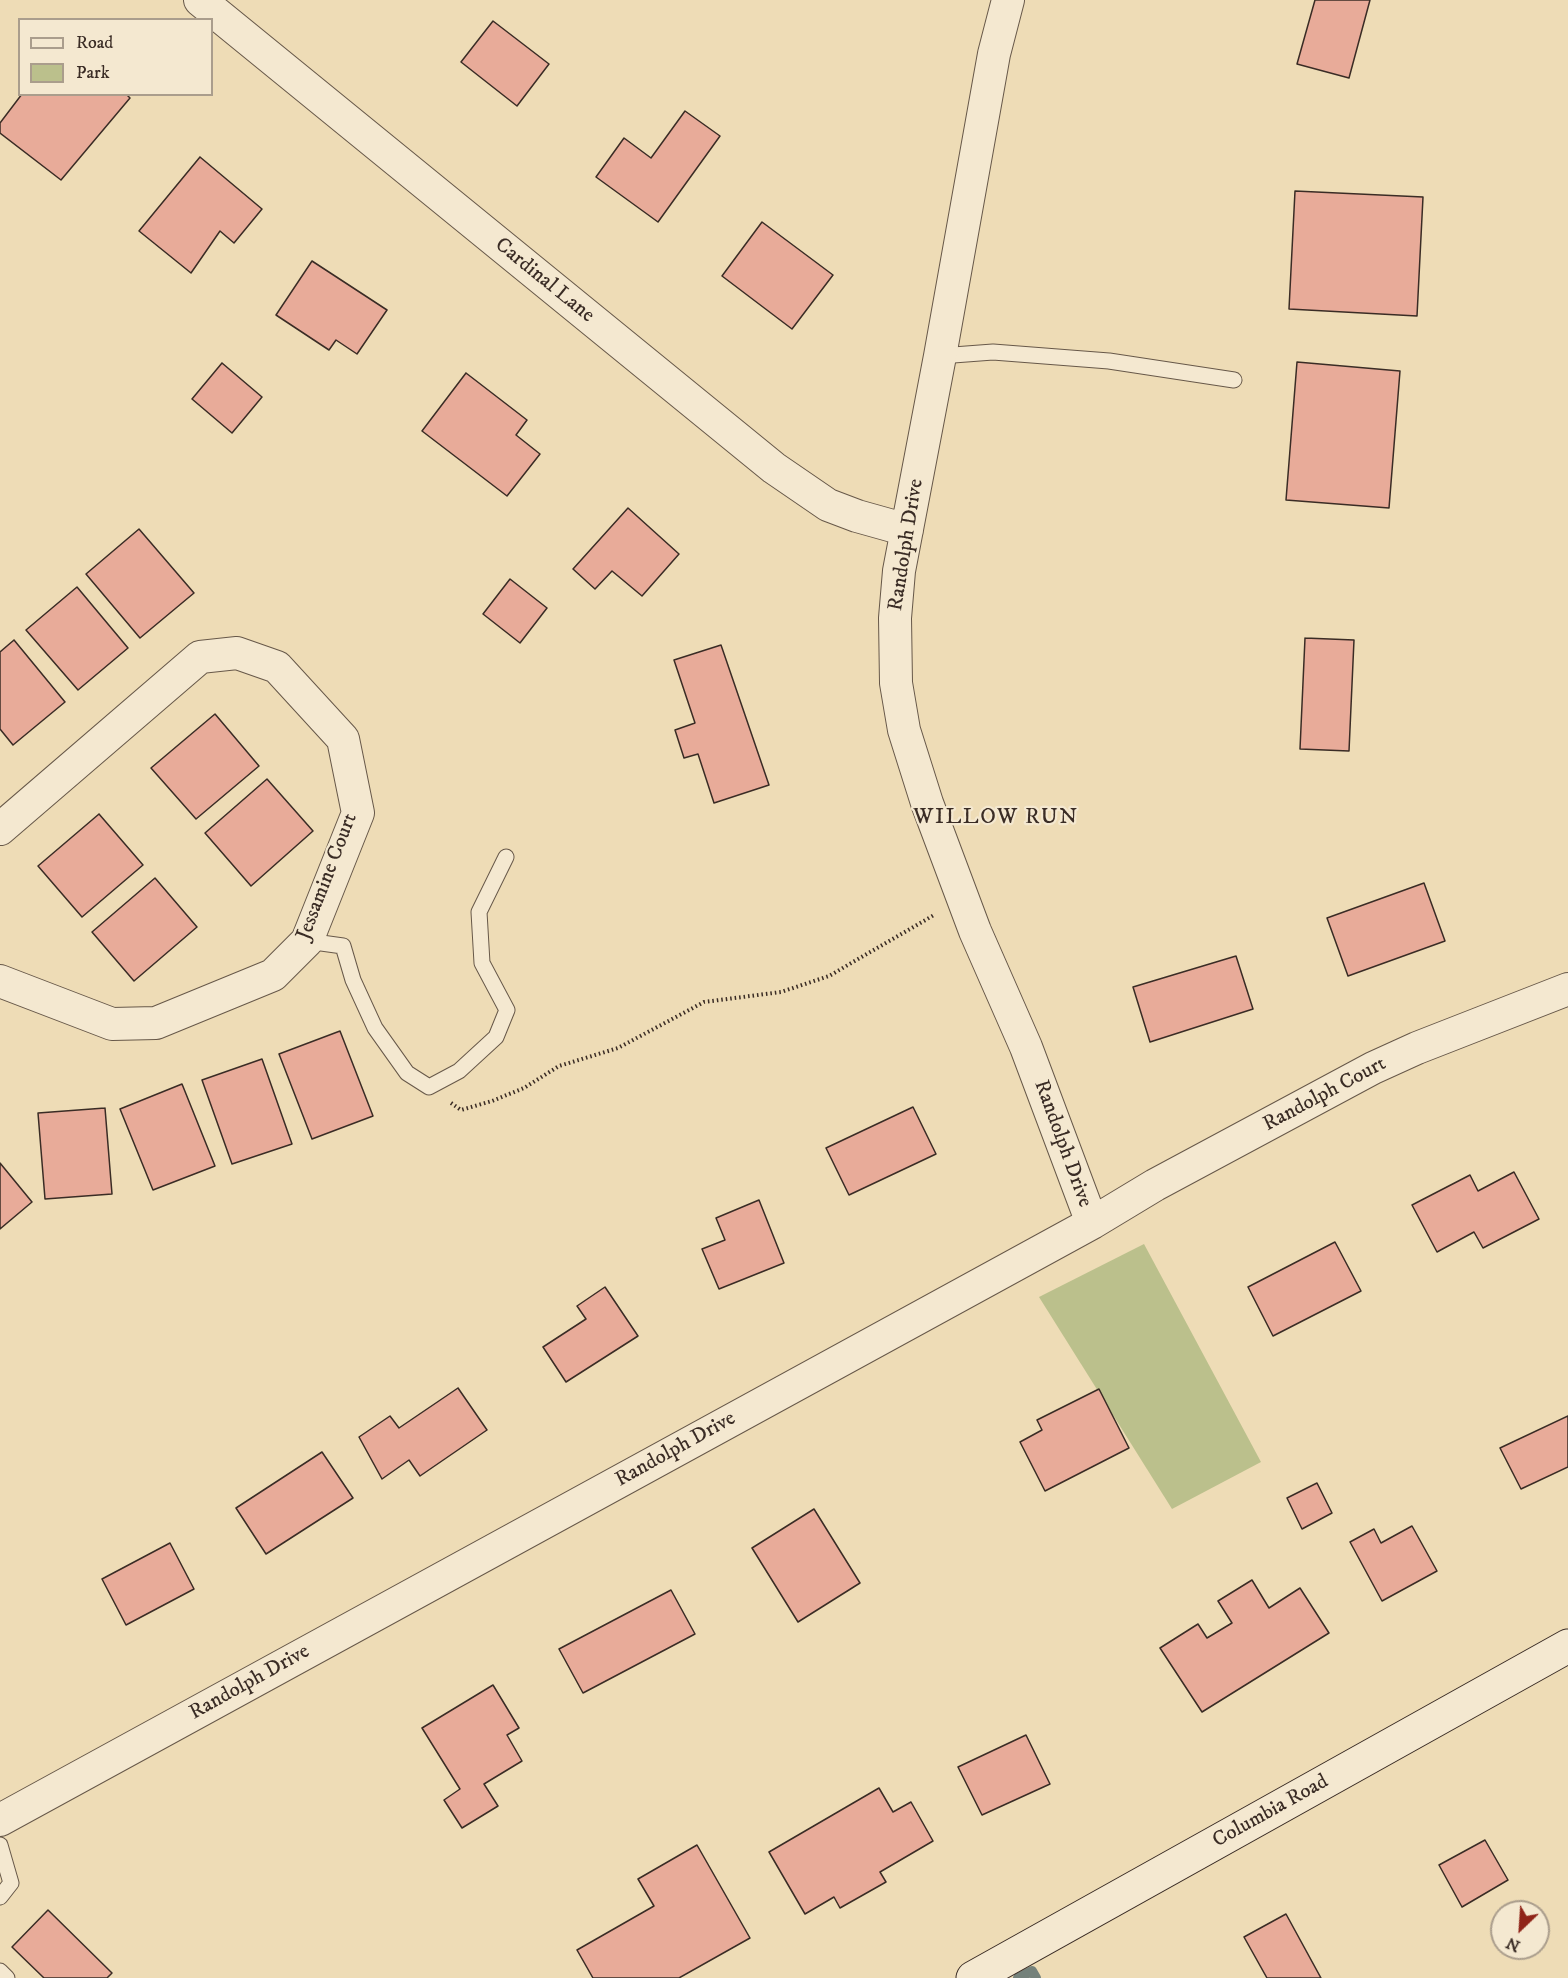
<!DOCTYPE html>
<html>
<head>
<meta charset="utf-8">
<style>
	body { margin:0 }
	#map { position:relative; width:1568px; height:1978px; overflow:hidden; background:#eedcb6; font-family:"IM FELL DW Pica",serif }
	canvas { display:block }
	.legend { position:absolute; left:18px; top:18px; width:195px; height:78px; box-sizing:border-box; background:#f4e8d0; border:2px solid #aa9d8c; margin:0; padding:8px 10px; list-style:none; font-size:18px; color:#3a2c25 }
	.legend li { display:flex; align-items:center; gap:12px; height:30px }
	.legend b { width:30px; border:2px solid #aa9d8c }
	.north { position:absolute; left:1490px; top:1900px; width:60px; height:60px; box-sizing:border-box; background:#f4e8d0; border:2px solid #aa9d8c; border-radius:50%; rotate:205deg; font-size:16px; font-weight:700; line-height:24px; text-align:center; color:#3a2c25 }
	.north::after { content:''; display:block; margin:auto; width:21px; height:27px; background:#8f2418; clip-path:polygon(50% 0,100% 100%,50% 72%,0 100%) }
</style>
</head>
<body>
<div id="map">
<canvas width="1568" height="1978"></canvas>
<ul class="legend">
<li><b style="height:8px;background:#f4e8d0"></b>Road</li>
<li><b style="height:16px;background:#bbc08c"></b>Park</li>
</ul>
<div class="north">N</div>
</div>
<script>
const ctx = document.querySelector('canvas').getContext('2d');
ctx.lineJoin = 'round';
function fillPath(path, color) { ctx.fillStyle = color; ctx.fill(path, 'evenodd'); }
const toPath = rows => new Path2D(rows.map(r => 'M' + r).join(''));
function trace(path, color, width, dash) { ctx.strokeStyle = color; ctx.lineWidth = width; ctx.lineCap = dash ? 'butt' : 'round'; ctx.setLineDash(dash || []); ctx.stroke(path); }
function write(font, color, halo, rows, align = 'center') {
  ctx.font = font + ' "IM FELL DW Pica",serif'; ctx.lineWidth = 4.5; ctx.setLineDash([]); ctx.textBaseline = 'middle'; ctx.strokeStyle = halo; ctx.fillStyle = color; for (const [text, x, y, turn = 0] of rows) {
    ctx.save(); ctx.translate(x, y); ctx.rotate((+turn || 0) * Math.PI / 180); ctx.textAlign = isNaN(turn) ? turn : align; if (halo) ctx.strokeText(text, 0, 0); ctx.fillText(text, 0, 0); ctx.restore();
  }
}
const green = toPath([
	[1144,1244,1261,1462,1172,1509,1039,1297]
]);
const stream = toPath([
	[1018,1978,1032,1971,1036,1978]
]);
const building = toPath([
	[1315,0,1370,0,1349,78,1297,64,1315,0],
	[493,21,549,64,517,106,461,62,493,21],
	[22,94,126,94,130,98,61,180,0,133,0,123,22,94],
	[685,111,720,136,658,222,596,177,624,138,651,158,685,111],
	[200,157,262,209,234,243,220,231,191,273,139,231,200,157],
	[1295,191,1423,197,1417,316,1289,309,1295,191],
	[762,222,833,275,792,329,722,276,762,222],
	[312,261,387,310,357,354,336,340,329,350,276,315,312,261],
	[1297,362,1400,371,1389,508,1286,500,1297,362],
	[222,363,262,397,232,433,192,399,222,363],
	[466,373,527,420,516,435,540,454,507,496,422,431,466,373],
	[628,508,679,554,642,596,612,571,595,589,573,569,628,508],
	[139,529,194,593,140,638,86,574,139,529],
	[510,579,547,608,520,643,483,614,510,579],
	[77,587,128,648,78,690,26,630,77,587],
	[1305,638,1354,640,1349,751,1300,749,1305,638],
	[14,640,65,702,13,745,0,729,0,652,14,640],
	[721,645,769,785,714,803,698,754,684,758,675,730,695,723,674,660,721,645],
	[215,714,259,766,196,819,151,768,215,714],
	[267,779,313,831,251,886,205,833,267,779],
	[99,814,143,865,82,917,38,866,99,814],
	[155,878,197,927,134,981,92,932,155,878],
	[1424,883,1445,941,1348,976,1327,918,1424,883],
	[1236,956,1253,1009,1150,1042,1133,987,1236,956],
	[340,1031,373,1116,312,1139,279,1054,340,1031],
	[262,1059,292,1144,232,1164,202,1080,262,1059],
	[182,1084,215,1166,153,1190,120,1109,182,1084],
	[913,1107,936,1154,849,1195,826,1148,913,1107],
	[105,1108,112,1194,45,1199,38,1113,105,1108],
	[0,1163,32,1202,0,1229,0,1163],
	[1514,1172,1539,1219,1483,1248,1474,1232,1437,1252,1412,1205,1470,1175,1478,1191,1514,1172],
	[759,1200,784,1263,719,1289,702,1249,725,1240,716,1218,759,1200],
	[1335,1242,1361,1291,1273,1336,1248,1287,1335,1242],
	[605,1287,638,1336,566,1382,543,1347,586,1319,577,1306,605,1287],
	[458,1388,487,1430,420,1476,409,1460,382,1479,359,1437,390,1416,399,1428,458,1388],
	[1099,1389,1129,1448,1045,1491,1020,1442,1042,1430,1037,1420,1099,1389],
	[1568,1416,1568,1467,1521,1489,1500,1448,1568,1416],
	[322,1452,353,1498,266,1554,236,1508,322,1452],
	[1317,1483,1332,1513,1302,1529,1287,1498,1317,1483],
	[814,1509,860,1583,798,1622,752,1548,814,1509],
	[1412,1526,1437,1571,1382,1601,1350,1542,1374,1529,1381,1543,1412,1526],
	[170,1543,194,1589,126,1625,102,1579,170,1543],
	[1252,1580,1269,1608,1300,1588,1329,1633,1202,1712,1160,1648,1198,1624,1207,1638,1232,1623,1218,1601,1252,1580],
	[671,1590,695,1634,583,1693,559,1649,671,1590],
	[493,1685,519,1728,507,1735,522,1761,484,1784,498,1806,462,1828,444,1800,460,1789,422,1728,493,1685],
	[1026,1735,1050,1784,982,1815,958,1767,1026,1735],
	[879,1788,893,1812,911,1802,933,1841,880,1872,886,1882,840,1908,834,1897,805,1914,769,1852,879,1788],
	[1485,1840,1508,1880,1462,1907,1439,1865,1485,1840],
	[697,1845,750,1938,679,1978,593,1978,577,1950,654,1906,638,1879,697,1845],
	[48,1910,112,1973,107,1978,44,1978,12,1947,48,1910],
	[1286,1914,1321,1978,1267,1978,1244,1937,1286,1914]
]);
const path = toPath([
	[451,1103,461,1110,492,1101,524,1088,559,1066,618,1048,704,1002,781,992,829,976,934,915]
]);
const lane = toPath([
	[940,356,993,352,1109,361,1234,380],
	[307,941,343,946,353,980,375,1028,407,1073,429,1087,459,1071,496,1037,507,1010,482,963,479,912,506,857],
	[0,1845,11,1883,0,1897],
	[0,1971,7,1978]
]);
const street = toPath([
	[200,0,774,468,828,505,857,516,907,530],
	[1008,0,994,54,940,356,899,571,895,618,896,683,904,730,927,803,975,931,1026,1047,1092,1223],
	[0,829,200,657,237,653,277,667,343,739,358,813,307,941,273,975,156,1023,112,1024,0,981],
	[0,1820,1092,1223,1155,1185,1373,1068,1417,1048,1568,989]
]);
const secondary = toPath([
	[973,1978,1568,1646]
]);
const streetNames = [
	["Cardinal Lane",544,281,39],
	["Randolph Drive",907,545,-81],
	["Jessamine Court",328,877,-69],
	["Randolph Court",1325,1095,-28],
	["Randolph Drive",1062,1144,70],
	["Randolph Drive",676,1450,-29],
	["Randolph Drive",250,1683,-29],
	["Columbia Road",1271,1812,-29]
];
const neighbourhoodNames = [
	["WILLOW RUN",996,818]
];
fillPath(green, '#bbc08c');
trace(stream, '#74817a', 10);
fillPath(building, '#e8ab99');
trace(building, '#3a2c25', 1.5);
trace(lane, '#675849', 17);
trace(street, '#675849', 34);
trace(secondary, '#3a2c25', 35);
trace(path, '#3a2c25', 4, [1.5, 3]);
trace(lane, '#f4e8d0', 15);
trace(street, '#f4e8d0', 32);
trace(secondary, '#f4e8d0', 33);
write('21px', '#3a2c25', '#f4e8d0', streetNames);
ctx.letterSpacing = '1.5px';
write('22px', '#3a2c25', '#f4e8d0', neighbourhoodNames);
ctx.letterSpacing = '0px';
</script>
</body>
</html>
